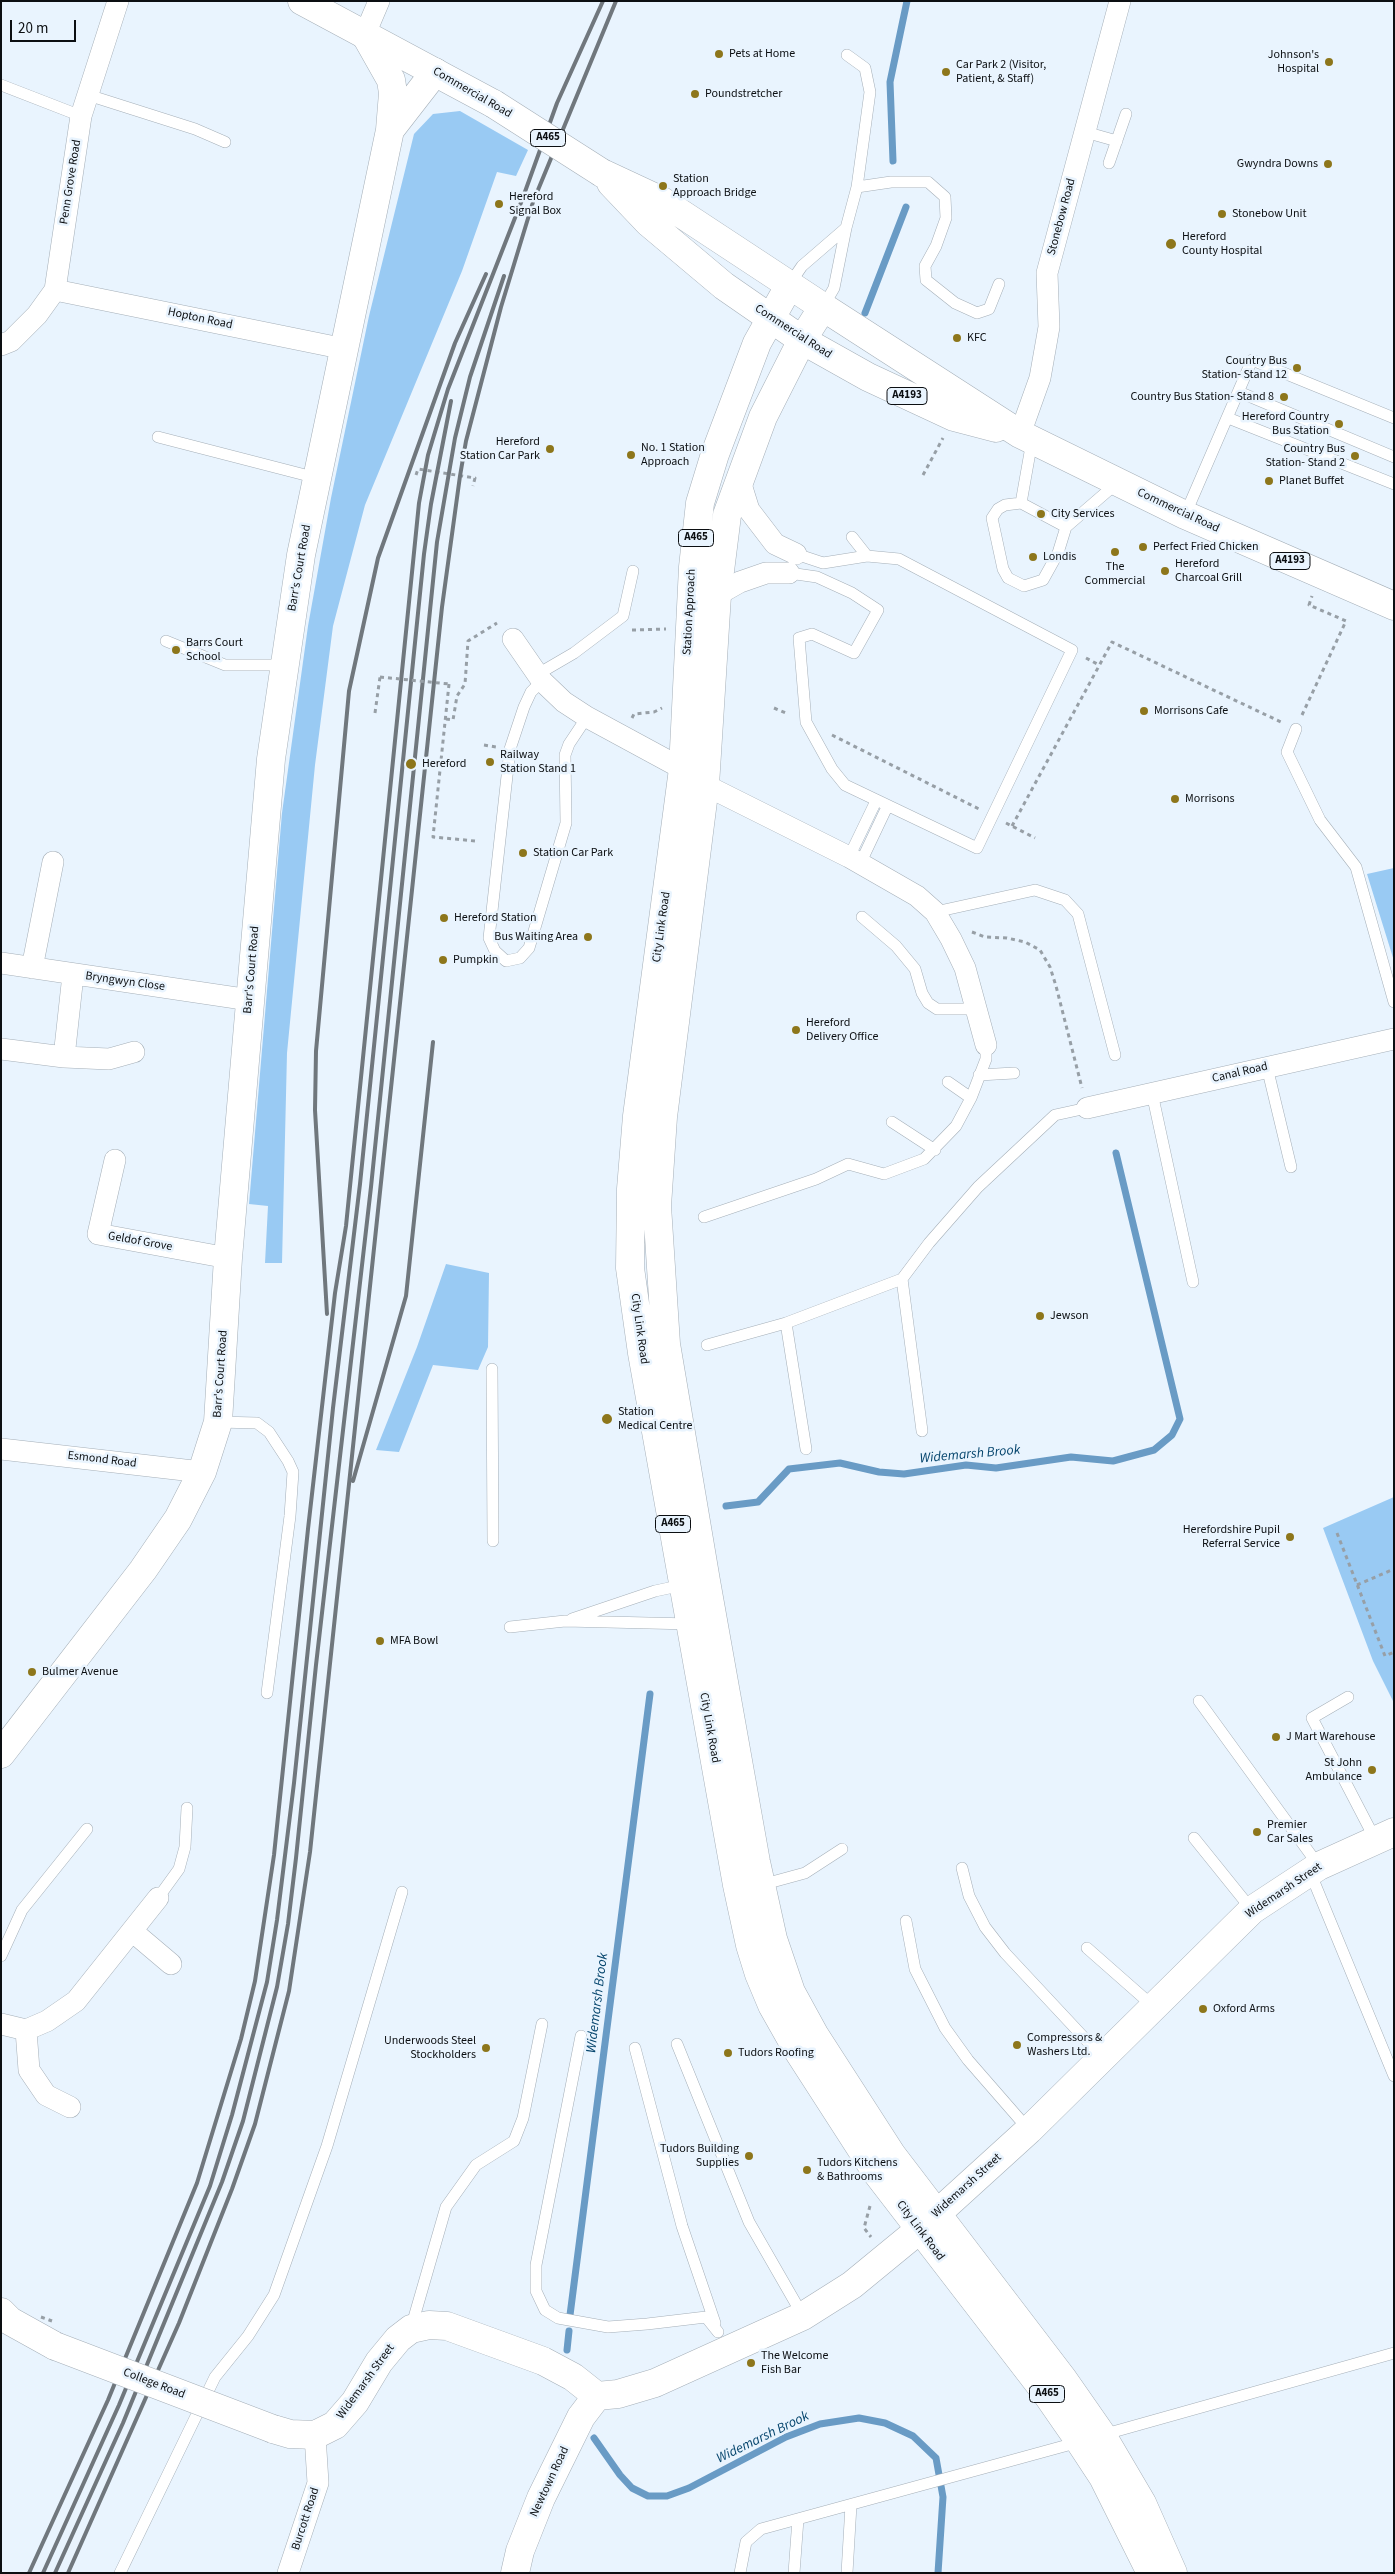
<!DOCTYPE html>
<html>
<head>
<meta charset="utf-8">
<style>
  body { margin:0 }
  #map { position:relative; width:1395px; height:2574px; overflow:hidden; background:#e9f4fe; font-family:"Source Sans 3",sans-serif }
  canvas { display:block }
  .frame { position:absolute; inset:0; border:2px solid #0c0f12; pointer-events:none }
  .scale { position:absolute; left:10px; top:20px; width:66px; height:22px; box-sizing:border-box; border:2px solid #0c0f12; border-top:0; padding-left:6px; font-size:15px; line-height:18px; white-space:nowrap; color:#0c0f12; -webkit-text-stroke:4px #e9f4fe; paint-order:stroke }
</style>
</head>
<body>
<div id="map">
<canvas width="1395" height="2574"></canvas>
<div class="frame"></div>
<div class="scale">20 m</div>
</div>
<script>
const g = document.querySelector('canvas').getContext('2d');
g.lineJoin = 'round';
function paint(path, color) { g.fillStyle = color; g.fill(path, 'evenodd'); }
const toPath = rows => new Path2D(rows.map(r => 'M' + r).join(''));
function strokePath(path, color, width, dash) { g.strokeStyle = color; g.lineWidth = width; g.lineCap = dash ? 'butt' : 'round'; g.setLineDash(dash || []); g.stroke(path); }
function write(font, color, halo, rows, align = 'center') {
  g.font = font + ' "Source Sans 3",sans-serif'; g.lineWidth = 5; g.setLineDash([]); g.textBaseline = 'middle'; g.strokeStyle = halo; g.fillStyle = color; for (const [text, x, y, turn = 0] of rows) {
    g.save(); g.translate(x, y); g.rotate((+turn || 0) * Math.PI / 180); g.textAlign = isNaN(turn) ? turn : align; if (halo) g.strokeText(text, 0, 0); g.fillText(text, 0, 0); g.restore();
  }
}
paint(toPath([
  [460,111,528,150,516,176,497,172,462,271,365,505,333,626,315,765,287,1053,282,1263,265,1263,268,1206,249,1204,282,813,308,626,331,498,369,316,414,134,433,114],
  [1394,868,1394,961,1367,874],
  [446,1264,489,1273,488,1347,478,1370,433,1365,399,1452,376,1450,417,1347],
  [1394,1497,1394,1703,1373,1661,1323,1528]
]), '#99caf3');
strokePath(toPath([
  [893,161,890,82,907,1],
  [865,313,906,207],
  [726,1506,758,1502,789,1469,840,1463,879,1472,904,1474,966,1465,996,1468,1071,1457,1113,1461,1154,1450,1172,1435,1180,1419,1116,1153],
  [570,2315,650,1694],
  [567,2350,569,2331],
  [594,2438,620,2475,632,2488,648,2496,667,2496,689,2488,786,2437,820,2424,859,2418,885,2423,913,2436,936,2458,943,2497,938,2573]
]), '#699bc5', 7);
const lane = toPath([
  [1,85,81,116],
  [88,95,195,129,225,142],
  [1085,132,1117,141],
  [1109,163,1126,114],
  [857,187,891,182,928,182,945,197,946,218,936,246,925,266,926,280,955,303,977,313,989,309,999,284],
  [789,285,802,266,846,228],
  [823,307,834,288,846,228,857,187,870,92,865,68,847,55],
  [1239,392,1394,457],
  [1228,418,1394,484],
  [158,437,317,478],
  [1032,441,1021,503,1066,527,1117,483],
  [1021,503,1005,505,998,509,992,518,1003,569,1008,578,1024,586,1043,580,1058,553,1066,527],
  [1185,515,1252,360,1394,418],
  [852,537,867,556],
  [789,573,817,577,852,593,878,610,854,653,812,634,799,638,806,722,832,769,845,785,977,848,1072,650,899,559,867,556,823,563,796,554],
  [166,641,225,665,284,665],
  [538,674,574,653,623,616,633,571],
  [542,681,531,692,524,707,510,749,489,938,495,951,506,961,520,958,529,948,566,823,565,755,569,744,587,717],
  [1296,729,1287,752,1320,820,1356,867,1394,1002],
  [849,857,876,801],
  [860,864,887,807],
  [935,912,1035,890,1065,900,1078,914,1115,1055],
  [862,917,896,946,915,969,922,993,928,1003,937,1009,975,1009],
  [1267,1067,1291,1167],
  [979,1075,1014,1073],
  [948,1082,971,1098],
  [1152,1093,1193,1282],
  [892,1122,935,1150],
  [704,1217,816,1179,848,1164,884,1174,924,1159,956,1126,971,1098,986,1059,986,1045],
  [902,1279,922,1431],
  [786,1323,806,1449],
  [707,1345,786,1323,902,1279,929,1243,978,1187,1055,1115,1087,1108],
  [492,1369,493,1541],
  [218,1422,257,1423,269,1432,288,1461,293,1472,290,1516,267,1693],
  [572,1619,655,1591,683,1585],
  [510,1627,565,1621,691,1624],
  [1348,1697,1312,1718,1375,1839],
  [1199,1701,1319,1866],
  [1194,1838,1252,1910],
  [962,1868,969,1896,985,1927,1005,1953,1103,2058],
  [1310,1872,1394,2076],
  [761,1885,805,1873,842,1849],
  [158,1898,179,1869,185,1847,187,1808],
  [906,1921,915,1969,945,2028,968,2060,1029,2130],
  [1087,1948,1154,2007],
  [1,1956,22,1910,87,1829],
  [581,2036,536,2265,536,2291,545,2310,558,2318,608,2327,647,2324,706,2317,718,2332],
  [677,2044,749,2222,803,2316],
  [635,2048,682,2226,715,2323],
  [411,2328,446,2207,476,2165,514,2141,523,2118,542,2024],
  [1102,2435,1394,2353],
  [120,2573,215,2377,248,2336,274,2295,327,2146,402,1892],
  [740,2573,746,2542,761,2529,1079,2442],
  [794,2573,798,2519],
  [847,2573,851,2505]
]);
const street = toPath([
  [365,34,379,1],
  [55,290,345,349],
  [1,345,11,341,37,315,55,290,81,116,118,1],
  [1020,434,1040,378,1049,327,1047,273,1120,1],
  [740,481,749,510,775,544,796,554],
  [717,595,740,582,766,573,789,573],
  [513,639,542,681,564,702,587,717,683,769,705,785,849,857,917,896,935,912,951,939,965,968,986,1045],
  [1,963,250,1000],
  [32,968,53,862],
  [1,1049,64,1057,109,1059,134,1052],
  [64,1057,73,975],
  [1087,1108,1394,1039],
  [115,1160,98,1234,228,1258],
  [1,1449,202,1472],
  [132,1931,171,1964],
  [1,2024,26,2030,47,2021,76,2001,158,1898],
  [26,2030,29,2070,46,2095,70,2107],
  [288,2573,318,2483,315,2435]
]);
const secondary = toPath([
  [390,130,435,72],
  [1,1754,143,1570,178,1519,202,1472,218,1422,228,1258,271,759,301,555,390,130,393,93,391,80,365,34],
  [1,2312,10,2321,55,2346],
  [273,2429,290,2434,315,2435,335,2425,355,2402,379,2362,398,2339,411,2329,429,2325,447,2326,543,2361,573,2377,597,2396,618,2394,655,2383,803,2316,852,2285,919,2230,1029,2130,1252,1910,1319,1866,1394,1832],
  [515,2573,520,2551,541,2498,581,2417,597,2396]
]);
const primary = toPath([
  [823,307,1020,434,1185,515,1394,606],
  [802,340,868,377,954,417,996,428]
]);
const highway = toPath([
  [302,1,494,104],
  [602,173,662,201,823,307,802,340,763,417,727,515,717,595,705,785,663,1117,657,1206,666,1344,706,1581,756,1862,773,1939,791,1992,814,2034,892,2155,1063,2379,1102,2435,1142,2503,1173,2573],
  [611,183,649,223,724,286,802,340],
  [789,286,757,343,715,454,700,503,693,567,683,769,637,1116,631,1189,630,1268,642,1353,737,1885,750,1945,759,1974,772,2005,798,2051,876,2172,1046,2393,1080,2442,1103,2477,1151,2573]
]);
strokePath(lane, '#a5afb8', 12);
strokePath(street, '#a5afb8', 22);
strokePath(secondary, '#a5afb8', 29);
strokePath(primary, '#a5afb8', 29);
strokePath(highway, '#a5afb8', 29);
strokePath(toPath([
  [416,475,418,469,475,478,473,486],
  [923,475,943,438],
  [632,630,666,629],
  [1086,658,1099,665],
  [449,684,433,837,475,841],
  [774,708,788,714],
  [375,713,380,677],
  [1302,715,1346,621,1309,605,1312,596],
  [632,718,634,714,654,712,662,708],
  [446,719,453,720,457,696,465,684,468,641,497,623],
  [832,735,979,809],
  [484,745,496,747],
  [1006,823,1035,838],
  [1012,826,1112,642,1281,722],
  [972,932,985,937,1007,938,1025,942,1040,950,1050,967,1056,986,1082,1088],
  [1337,1533,1385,1656,1394,1652],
  [1357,1585,1394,1569],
  [870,2206,864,2228,871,2237]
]), '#979fa6', 3, [4, 4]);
strokePath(lane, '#fff', 11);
strokePath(street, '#fff', 21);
strokePath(secondary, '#fff', 28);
strokePath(primary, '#fff', 28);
strokePath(highway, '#fff', 28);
strokePath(toPath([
  [327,1314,315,1110,316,1051,349,691,378,558,455,343,486,274],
  [353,1481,406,1296,433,1042],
  [29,2573,108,2400,197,2183,241,2039,255,1981,274,1855,308,1529,335,1293,346,1226,419,503,428,455,448,389,522,200,557,103,603,1],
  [43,2573,119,2405,210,2186,232,2115,267,1982,277,1920,294,1783,333,1408,360,1184,424,554,431,504,451,401],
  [55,2573,123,2423,222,2182,243,2121,277,1987,288,1924,296,1858,316,1665,371,1187,437,542,455,438,470,377,504,276],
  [68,2573,179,2323,232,2189,255,2124,289,1991,310,1852,442,607,460,476,466,441,501,307,533,202,616,1]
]), '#70777d', 4);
const secondaryBridge = toPath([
  [55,2346,273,2429]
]);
const highwayBridge = toPath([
  [494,104,602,173]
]);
strokePath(secondaryBridge, '#a5afb8', 29, []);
strokePath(highwayBridge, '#a5afb8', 29, []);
strokePath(toPath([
  [380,677,449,684],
  [41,2317,52,2321]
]), '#979fa6', 3, [4, 4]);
strokePath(secondaryBridge, '#fff', 28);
strokePath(highwayBridge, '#fff', 28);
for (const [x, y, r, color] of [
  [719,54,5,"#8d761b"],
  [1329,62,5,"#8d761b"],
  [946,72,5,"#8d761b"],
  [695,94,5,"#8d761b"],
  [1328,164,5,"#8d761b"],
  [663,186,5,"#8d761b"],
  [499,204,5,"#8d761b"],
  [1222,214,5,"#8d761b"],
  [1171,244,6,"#8d761b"],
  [957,338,5,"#8d761b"],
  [1297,368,5,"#8d761b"],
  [1284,397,5,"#8d761b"],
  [1339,424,5,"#8d761b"],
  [550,449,5,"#8d761b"],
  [631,455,5,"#8d761b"],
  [1355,456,5,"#8d761b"],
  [1269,481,5,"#8d761b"],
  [1041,514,5,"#8d761b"],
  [1143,547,5,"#8d761b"],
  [1115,552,5,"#8d761b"],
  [1033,557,5,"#8d761b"],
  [1165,571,5,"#8d761b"],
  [176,650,5,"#8d761b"],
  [1144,711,5,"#8d761b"],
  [490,762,5,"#8d761b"],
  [411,764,6,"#8d761b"],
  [1175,799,5,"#8d761b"],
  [523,853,5,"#8d761b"],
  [444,918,5,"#8d761b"],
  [588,937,5,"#8d761b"],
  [443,960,5,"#8d761b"],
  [796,1030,5,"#8d761b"],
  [1040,1316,5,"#8d761b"],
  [607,1419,6,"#8d761b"],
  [1290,1537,5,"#8d761b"],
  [380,1641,5,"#8d761b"],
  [32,1672,5,"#8d761b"],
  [1276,1737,5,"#8d761b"],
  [1372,1770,5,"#8d761b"],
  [1257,1832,5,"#8d761b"],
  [1203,2009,5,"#8d761b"],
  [1017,2045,5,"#8d761b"],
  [486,2048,5,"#8d761b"],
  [728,2053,5,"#8d761b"],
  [749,2156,5,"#8d761b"],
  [807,2170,5,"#8d761b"],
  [751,2363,5,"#8d761b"]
]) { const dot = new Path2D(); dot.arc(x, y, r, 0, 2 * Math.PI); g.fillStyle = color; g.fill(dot); strokePath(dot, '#e9f4fe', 2); }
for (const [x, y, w] of [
  [548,138,35],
  [907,396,40],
  [696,538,35],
  [1290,561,40],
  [673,1524,35],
  [1047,2394,35]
]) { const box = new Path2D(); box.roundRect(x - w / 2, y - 8.5, w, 17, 4); g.fillStyle = '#e9f4fe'; g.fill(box); strokePath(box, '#0c0f12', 1); }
write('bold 11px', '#0c0f12', null, [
  ["A465",548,138],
  ["A4193",907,396],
  ["A465",696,538],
  ["A4193",1290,561],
  ["A465",673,1524],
  ["A465",1047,2394]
]);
write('12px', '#0c0f12', '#e9f4fe', [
  ["Pets at Home",729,54],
  ["Johnson's",1319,55,"right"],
  ["Hospital",1319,69,"right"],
  ["Car Park 2 (Visitor,",956,65],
  ["Patient, & Staff)",956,79],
  ["Poundstretcher",705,94],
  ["Gwyndra Downs",1318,164,"right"],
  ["Station",673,179],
  ["Approach Bridge",673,193],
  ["Hereford",509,197],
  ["Signal Box",509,211],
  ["Stonebow Unit",1232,214],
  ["Hereford",1182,237],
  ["County Hospital",1182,251],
  ["KFC",967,338],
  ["Country Bus",1287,361,"right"],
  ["Station- Stand 12",1287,375,"right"],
  ["Country Bus Station- Stand 8",1274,397,"right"],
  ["Hereford Country",1329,417,"right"],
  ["Bus Station",1329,431,"right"],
  ["Hereford",540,442,"right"],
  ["Station Car Park",540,456,"right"],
  ["No. 1 Station",641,448],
  ["Approach",641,462],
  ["Country Bus",1345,449,"right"],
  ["Station- Stand 2",1345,463,"right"],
  ["Planet Buffet",1279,481],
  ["City Services",1051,514],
  ["Perfect Fried Chicken",1153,547],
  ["Londis",1043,557],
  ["Hereford",1175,564],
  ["Charcoal Grill",1175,578],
  ["The",1115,567,"center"],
  ["Commercial",1115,581,"center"],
  ["Barrs Court",186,643],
  ["School",186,657],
  ["Morrisons Cafe",1154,711],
  ["Railway",500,755],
  ["Station Stand 1",500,769],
  ["Hereford",422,764],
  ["Morrisons",1185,799],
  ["Station Car Park",533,853],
  ["Hereford Station",454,918],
  ["Bus Waiting Area",578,937,"right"],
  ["Pumpkin",453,960],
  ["Hereford",806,1023],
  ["Delivery Office",806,1037],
  ["Jewson",1050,1316],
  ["Station",618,1412],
  ["Medical Centre",618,1426],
  ["Herefordshire Pupil",1280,1530,"right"],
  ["Referral Service",1280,1544,"right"],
  ["MFA Bowl",390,1641],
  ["Bulmer Avenue",42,1672],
  ["J Mart Warehouse",1286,1737],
  ["St John",1362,1763,"right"],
  ["Ambulance",1362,1777,"right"],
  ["Premier",1267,1825],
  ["Car Sales",1267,1839],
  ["Oxford Arms",1213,2009],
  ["Compressors &",1027,2038],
  ["Washers Ltd.",1027,2052],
  ["Underwoods Steel",476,2041,"right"],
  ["Stockholders",476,2055,"right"],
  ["Tudors Roofing",738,2053],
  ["Tudors Building",739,2149,"right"],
  ["Supplies",739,2163,"right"],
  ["Tudors Kitchens",817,2163],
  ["& Bathrooms",817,2177],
  ["The Welcome",761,2356],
  ["Fish Bar",761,2370]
], 'left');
write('12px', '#0c0f12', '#e9f4fe', [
  ["Commercial Road",472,93,30],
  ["Penn Grove Road",71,182,-81],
  ["Stonebow Road",1062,217,-75],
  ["Hopton Road",200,319,12],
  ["Commercial Road",793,332,33],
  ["Commercial Road",1178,511,25],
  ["Barr's Court Road",300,568,-80],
  ["Station Approach",690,612,-87],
  ["City Link Road",662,927,-82],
  ["Barr's Court Road",252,970,-85],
  ["Bryngwyn Close",125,982,8],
  ["Canal Road",1240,1073,-13],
  ["Geldof Grove",140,1242,10],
  ["City Link Road",639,1329,82],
  ["Barr's Court Road",221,1374,-86],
  ["Esmond Road",102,1460,7],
  ["City Link Road",709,1728,80],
  ["Widemarsh Street",1284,1891,-34],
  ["Widemarsh Street",967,2186,-42],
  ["City Link Road",920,2231,53],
  ["Widemarsh Street",366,2382,-54],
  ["College Road",154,2384,21],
  ["Newtown Road",550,2482,-65],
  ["Burcott Road",306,2519,-72]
]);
write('italic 14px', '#05456d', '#e9f4fe', [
  ["Widemarsh Brook",970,1455,-5],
  ["Widemarsh Brook",598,2003,-83],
  ["Widemarsh Brook",763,2438,-26]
]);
</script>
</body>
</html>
